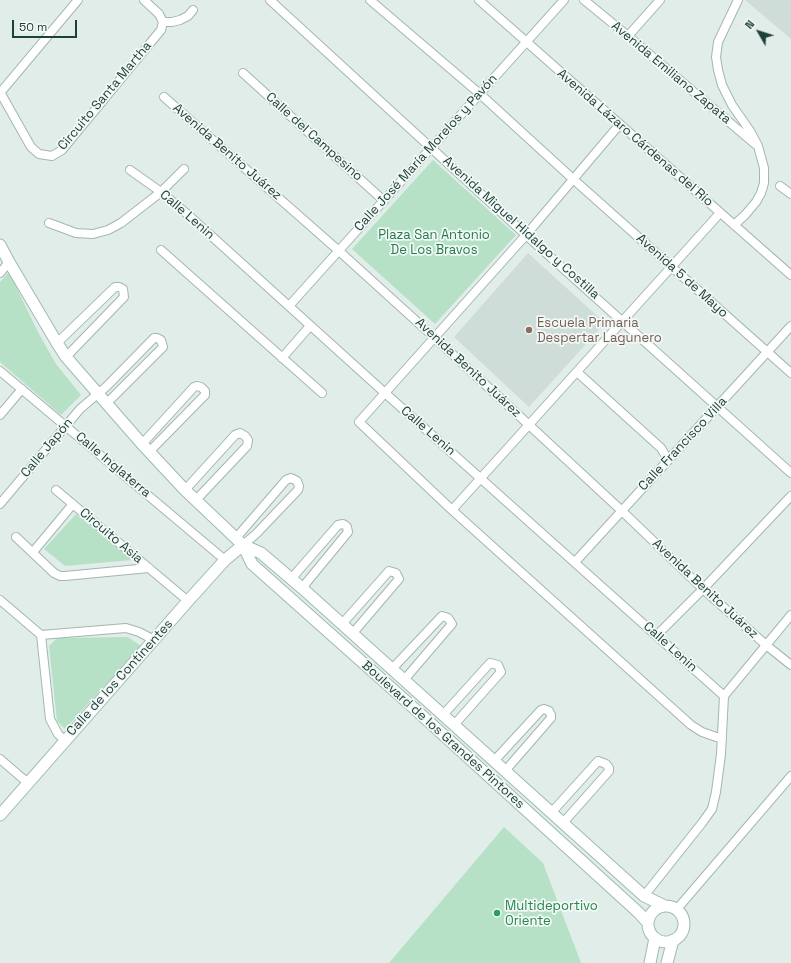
<!DOCTYPE html>
<html>
<head>
<meta charset="utf-8">
<style>
  body { margin:0 }
  #map { position:relative; width:791px; height:963px; overflow:hidden; background:#e1ede9; font-family:"Space Grotesk",sans-serif }
  canvas { display:block }
  .north { position:absolute; left:739px; top:12px; width:40px; height:40px; -webkit-text-stroke:3px #f2f9f6; paint-order:stroke; rotate:309deg; font-size:11px; font-weight:700; line-height:16px; text-align:center; color:#1f403a }
  .north::after { content:''; display:block; margin:auto; width:14px; height:18px; background:#1f403a; clip-path:polygon(50% 0,100% 100%,50% 72%,0 100%) }
  .scale { position:absolute; left:12px; top:20px; width:65px; height:18px; box-sizing:border-box; border:2px solid #1f403a; border-top:0; padding-left:5px; font-size:12px; line-height:14px; white-space:nowrap; color:#1f403a; -webkit-text-stroke:3px #f2f9f6; paint-order:stroke }
</style>
</head>
<body>
<div id="map">
<canvas width="791" height="963"></canvas>
<div class="north">N</div>
<div class="scale">50 m</div>
</div>
<script>
const g = document.querySelector('canvas').getContext('2d');
g.lineJoin = 'round';
function paint(path, color) { g.fillStyle = color; g.fill(path, 'evenodd'); }
const toPath = rows => new Path2D(rows.map(r => 'M' + r).join(''));
function strokePath(path, color, width, dash) { g.strokeStyle = color; g.lineWidth = width; g.lineCap = dash ? 'butt' : 'round'; g.setLineDash(dash || []); g.stroke(path); }
function write(font, color, halo, rows, align = 'center') {
  g.font = font + ' "Space Grotesk",sans-serif'; g.lineWidth = 3.5; g.setLineDash([]); g.textBaseline = 'middle'; g.strokeStyle = halo; g.fillStyle = color; for (const [text, x, y, turn = 0] of rows) {
    g.save(); g.translate(x, y); g.rotate((+turn || 0) * Math.PI / 180); g.textAlign = isNaN(turn) ? turn : align; if (halo) g.strokeText(text, 0, 0); g.fillText(text, 0, 0); g.restore();
  }
}
paint(toPath([
  [745,0,791,0,791,39],
  [528,253,605,323,529,407,454,337]
]), '#cfddd8');
paint(toPath([
  [433,160,516,235,435,324,352,249],
  [9,272,38,332,56,364,81,395,61,415,0,362,0,282],
  [76,514,132,560,65,566,44,549],
  [128,637,141,646,65,729,57,721,49,646,57,638],
  [504,827,543,863,581,963,389,963]
]), '#b7e1c7');
const street = toPath([
  [270,0,526,235,791,473],
  [370,0,480,94,573,179,791,373],
  [479,0,791,275],
  [584,0,628,36,755,144],
  [163,22,172,22,180,20,188,16,193,10],
  [628,36,660,0],
  [243,73,384,201],
  [0,92,31,147,39,154,52,156,62,150,161,30,163,22,159,14,144,0],
  [0,93,78,0],
  [164,97,339,251,435,338,622,511,703,589,766,645,791,665],
  [620,124,526,235,359,422,452,510,691,725,702,732,722,739],
  [130,170,161,192,186,213,385,393,724,696],
  [780,186,791,194],
  [49,223,76,233,93,234,108,230,121,223,161,192,184,169],
  [734,225,745,215,756,202,761,193,764,183,764,168,758,146,750,131,732,105,722,85,718,70,716,57,718,42,738,0],
  [161,250,322,393],
  [0,273,9,262],
  [289,306,564,0],
  [57,343,115,287,119,287,123,289,124,297,66,357],
  [282,358,310,326],
  [0,371,225,560],
  [577,372,661,448,668,460],
  [0,415,22,389],
  [142,444,194,387,197,386,201,387,205,391,205,395,149,452],
  [56,490,188,601],
  [185,490,235,435,240,433,245,436,248,440,247,446,196,500],
  [0,504,80,409,107,386,154,338,157,338,161,340,163,347,106,404],
  [452,510,720,213],
  [16,537,54,573,60,576,65,576,149,568],
  [236,538,286,480,291,478,297,481,299,486,298,490,256,534,243,545],
  [33,552,73,504],
  [575,562,791,326],
  [291,579,338,525,343,524,345,525,347,527,348,532,302,588],
  [0,600,41,635,50,719,58,734,65,741],
  [342,624,389,571,396,573,399,579,353,633],
  [41,635,126,628,139,632,154,640],
  [657,635,703,589,791,496],
  [392,669,442,616,448,618,452,624,404,680],
  [724,696,791,615],
  [443,715,490,663,498,665,501,672,454,725],
  [0,759,28,783],
  [494,761,541,710,544,709,549,711,551,715,551,718,505,771],
  [551,813,598,761,606,764,609,768,609,771,563,823],
  [644,896,702,823,712,809,716,792,721,754,724,696],
  [677,909,791,776]
]);
const secondary = toPath([
  [0,245,9,262,57,343,66,357,142,444,185,490,243,545,261,553,302,588,644,896,663,905],
  [243,545,252,564,416,710,639,913,648,923],
  [0,815,188,601,225,560,243,545],
  '648 924a18 18 0 1 1 36 0a18 18 0 1 1-36 0Z',
  [650,963,655,938],
  [667,963,673,940]
]);
strokePath(street, '#a3b6b1', 10);
strokePath(secondary, '#9ebab3', 13);
strokePath(street, '#fff', 8);
strokePath(secondary, '#fff', 11);
for (const [x, y, r, color] of [
  [529,330,4,"#8d6e63"],
  [497,913,4,"#2e9e5b"]
]) { const dot = new Path2D(); dot.arc(x, y, r, 0, 2 * Math.PI); g.fillStyle = color; g.fill(dot); strokePath(dot, '#f2f9f6', 1.5); }
write('13px', '#1f403a', '#f2f9f6', [
  ["Avenida Emiliano Zapata",671,73,40],
  ["Circuito Santa Martha",105,96,-50],
  ["Calle del Campesino",314,137,42],
  ["Avenida Lázaro Cárdenas del Río",635,138,41],
  ["Avenida Benito Juárez",227,152,41],
  ["Calle José María Morelos y Pavón",426,153,-48],
  ["Calle Lenin",187,215,41],
  ["Avenida Miguel Hidalgo y Costilla",521,228,42],
  ["Avenida 5 de Mayo",682,276,42],
  ["Avenida Benito Juárez",468,368,43],
  ["Calle Lenin",428,431,41],
  ["Calle Francisco Villa",683,444,-47],
  ["Calle Japón",47,448,-50],
  ["Calle Inglaterra",113,465,40],
  ["Circuito Asia",111,536,40],
  ["Avenida Benito Juárez",705,589,43],
  ["Calle Lenin",670,647,42],
  ["Calle de los Continentes",120,678,-48],
  ["Boulevard de los Grandes Pintores",443,735,42]
]);
write('13px', '#247b4f', '#f2f9f6', [
  ["Plaza San Antonio",434,235],
  ["De Los Bravos",434,250]
]);
write('13px', '#785e54', '#f2f9f6', [
  ["Escuela Primaria",537,323],
  ["Despertar Lagunero",537,338]
], 'left');
write('13px', '#27864d', '#f2f9f6', [
  ["Multideportivo",505,906],
  ["Oriente",505,921]
], 'left');
</script>
</body>
</html>
